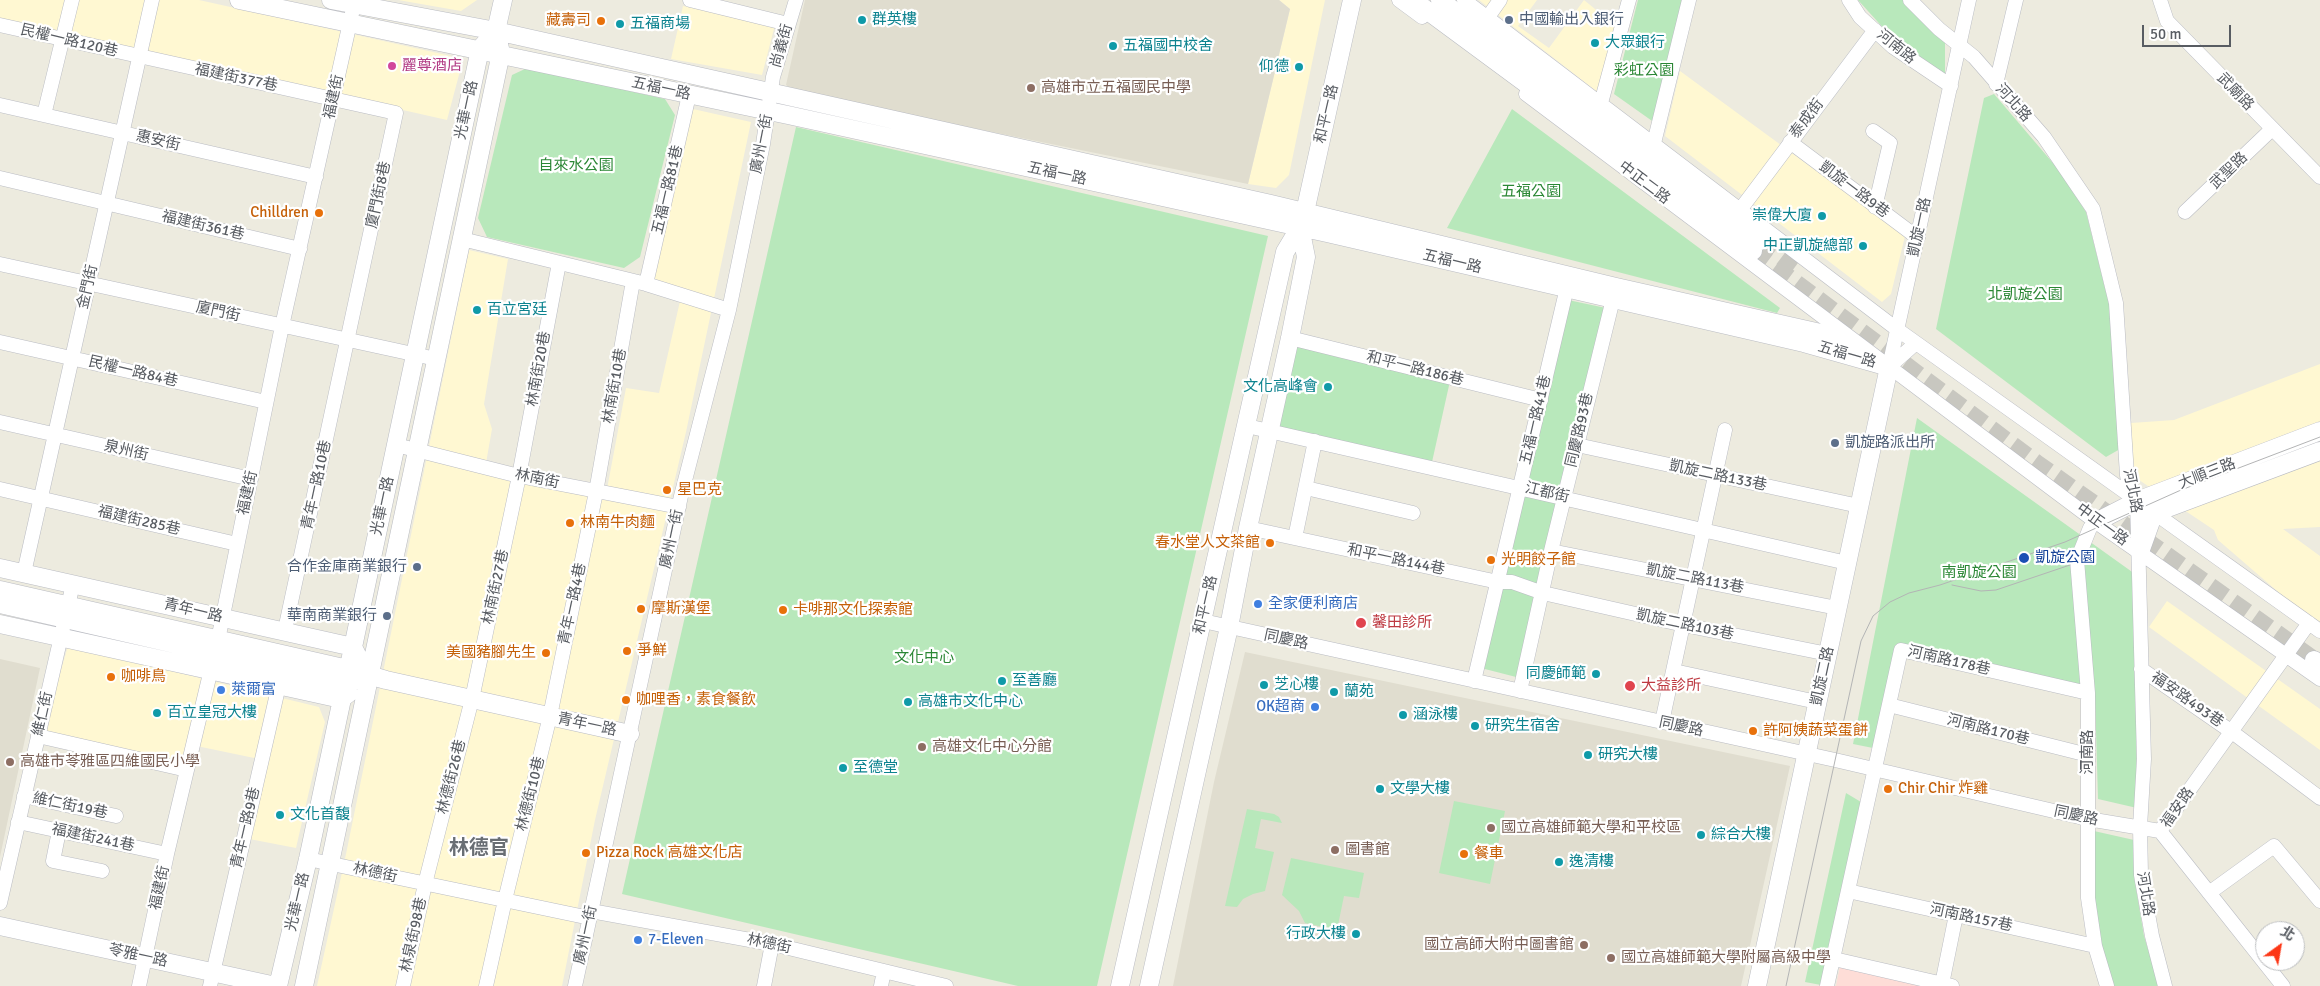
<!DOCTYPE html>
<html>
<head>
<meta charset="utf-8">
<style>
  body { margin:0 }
  #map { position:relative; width:2320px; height:986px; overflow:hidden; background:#edebdf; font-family:Signika,"Noto Sans TC",sans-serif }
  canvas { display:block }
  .north { position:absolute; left:2255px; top:921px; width:50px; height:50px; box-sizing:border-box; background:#fff; border:1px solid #bcbec0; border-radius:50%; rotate:32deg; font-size:14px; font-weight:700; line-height:20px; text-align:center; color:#585c62 }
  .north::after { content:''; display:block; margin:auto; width:18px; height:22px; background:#fc3716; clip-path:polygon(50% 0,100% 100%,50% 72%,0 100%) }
  .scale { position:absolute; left:2142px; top:25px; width:89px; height:22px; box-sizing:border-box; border:2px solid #585c62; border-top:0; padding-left:6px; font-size:15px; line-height:18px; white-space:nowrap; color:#585c62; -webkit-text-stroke:4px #fff; paint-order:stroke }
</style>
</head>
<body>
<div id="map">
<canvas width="2320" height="986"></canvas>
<div class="north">北</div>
<div class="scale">50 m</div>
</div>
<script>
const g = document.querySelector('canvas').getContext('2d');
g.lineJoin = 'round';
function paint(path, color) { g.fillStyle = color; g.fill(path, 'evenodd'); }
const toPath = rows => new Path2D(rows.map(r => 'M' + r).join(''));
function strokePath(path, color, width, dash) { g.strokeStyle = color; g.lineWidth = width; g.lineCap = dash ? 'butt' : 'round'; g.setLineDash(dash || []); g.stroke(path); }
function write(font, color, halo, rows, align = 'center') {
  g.font = font + ' Signika,"Noto Sans TC",sans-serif'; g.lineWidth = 4.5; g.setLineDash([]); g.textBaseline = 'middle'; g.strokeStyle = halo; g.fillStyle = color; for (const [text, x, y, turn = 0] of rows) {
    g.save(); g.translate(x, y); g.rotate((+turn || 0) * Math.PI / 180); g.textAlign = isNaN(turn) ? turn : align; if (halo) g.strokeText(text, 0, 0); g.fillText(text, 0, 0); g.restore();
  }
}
paint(toPath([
  [0,0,199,0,451,56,460,71,447,120,0,19],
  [398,0,477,0,461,11],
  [1279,0,1325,0,1289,175,1276,188,1248,184,1290,9],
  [1479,0,1537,0,1518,26,1549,48,1584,0,1617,27,1600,94],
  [683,6,775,25,762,75,671,59],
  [1680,71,1905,236,1891,294,1882,302,1665,136],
  [693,109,751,122,686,432,595,820,562,986,317,986,346,854,469,250,508,259,484,404,492,429,486,463,607,489,626,388,659,393,683,288,652,280],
  [2320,364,2320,527,2283,529,2320,556,2320,628,2218,540,2214,530,2133,476,2131,423,2174,420],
  [2167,601,2320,709,2320,750,2149,627],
  [68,646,319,707,325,722,296,848,239,837,259,759,187,744,182,762,43,732]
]), '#fff8d2');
paint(toPath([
  [805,0,1279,0,1290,9,1248,184,795,92,786,85],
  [1245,652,1790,766,1741,986,1173,986,1214,782],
  [0,659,40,668,0,857]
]), '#e0ddcf');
paint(toPath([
  [1840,966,1923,986,1836,986]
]), '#feddd7');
paint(toPath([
  [1638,0,1685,0,1655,123,1614,94],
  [1858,0,1903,0,1945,40,1945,75,1896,42],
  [527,68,665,99,675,115,640,257,624,268,487,237,478,218,512,75],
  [1994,94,2058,169,2086,212,2109,304,2115,363,2120,449,2106,457,1936,329,1984,98],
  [1512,109,1780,308,1777,313,1447,228],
  [796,127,1268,236,1097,986,1018,986,622,894],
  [1568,300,1606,308,1520,678,1481,668],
  [1295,343,1450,381,1432,462,1276,426],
  [1917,418,2135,574,2137,808,2098,799,2095,696,1895,645,1873,748,1853,744],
  [1846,793,1861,802,1821,985,1805,982],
  [1454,801,1505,811,1490,884,1439,873],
  [1247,809,1274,814,1279,817,1282,823,1261,819,1255,848,1274,852,1265,891,1253,894,1243,899,1237,907,1225,906],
  [2094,831,2134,840,2134,876,2144,936,2159,986,2111,986,2098,939,2093,896],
  [1291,858,1364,873,1359,898,1344,896,1337,930,1305,923,1299,911,1282,895]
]), '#b8e8bb');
strokePath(toPath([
  [1760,241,1795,267],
  [1753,251,2036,463,2314,660]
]), '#c8c7c0', 18, [18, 9]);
const minor = toPath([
  [690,0,788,24],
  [1399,0,1422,17],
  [1464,0,1898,330,2320,631],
  [1849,0,1860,17,1893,47,1951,86],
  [1910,0,1939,29,1974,57,2044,137,2093,209,2116,303,2127,475,2129,488,2137,501,2144,759,2140,827,2141,875,2152,936,2165,986],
  [2160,0,2167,21,2320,177],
  [1488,17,1500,0],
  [0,25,396,113,285,630],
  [1996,84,2016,0],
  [1526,94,2096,522,2320,679],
  [1601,103,1629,0],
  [0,105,316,177],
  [44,115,72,0],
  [1873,131,1890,143,1875,207],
  [1790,142,1918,238],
  [1654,143,1689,0],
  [0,178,300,249],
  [1740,210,1875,30],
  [2185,212,2272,129],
  [462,239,646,284,729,310],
  [0,264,436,359],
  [646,284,689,95],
  [1290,338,1541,400],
  [0,342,266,402],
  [1889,367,1969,0],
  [1889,367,1916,343],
  [0,422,251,479],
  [1247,426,1847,563],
  [396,445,519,476,679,507],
  [1577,445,1859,506],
  [1306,488,1413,513],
  [0,489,237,544],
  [2096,522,2090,528,2077,560,2088,693,2088,898,2095,946,2107,986],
  [1248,528,1498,582,1512,582,1543,593,1684,625,1828,654],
  [1295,538,1315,441],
  [1551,551,1837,608],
  [24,573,152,0],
  [1203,621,1835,760,2088,819,2160,831],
  [2141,669,2232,732,2320,798],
  [1674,671,1817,702],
  [1474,681,1569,279],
  [1520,691,1551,551,1615,291],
  [1889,705,2088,755],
  [1662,722,1725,430],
  [38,736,187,770],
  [24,796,116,816],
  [18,822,167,854],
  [59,831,53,861,102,871],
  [2160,831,2309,623],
  [2160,831,2283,986],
  [308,859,590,918],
  [1848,891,2095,946],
  [2209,893,2274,846,2320,901],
  [0,903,73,584],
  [591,911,772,944,946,986],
  [1834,959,1952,986],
  [1942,984,1956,915],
  [139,986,167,854,218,640,282,326,355,0],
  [210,986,279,685],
  [403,986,425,884,472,699,519,476,559,263],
  [486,986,505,900,550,716,596,492,633,281],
  [575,986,681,496,729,310,763,144,773,77,796,0],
  [764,986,772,944],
  [881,986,884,971],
  [1827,986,1901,650,2088,693]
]);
const tertiary = toPath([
  [239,0,788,115,1327,233,1804,343,1889,367],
  [331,0,496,31,1271,204,1616,287,1825,334,1855,349],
  [1413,0,1753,251],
  [1440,0,1760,241],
  [2096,522,2137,501,2320,431],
  [2140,552,2154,513,2320,451],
  [0,568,353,647,358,657],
  [0,590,348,669,386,680,630,734],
  [0,604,345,683,357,680],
  [0,624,341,699,349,693],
  [2314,660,2320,664],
  [0,926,276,986],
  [278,986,308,859,480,49,487,41],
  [304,986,501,53,496,31,503,0],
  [1120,986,1285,252,1300,227,1305,212,1352,0],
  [1149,986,1229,627,1248,528,1290,338,1306,257,1300,227],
  [1757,986,1889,367]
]);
strokePath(minor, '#babcc3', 15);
strokePath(tertiary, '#babcc3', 19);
strokePath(minor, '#fff', 14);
strokePath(tertiary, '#fff', 18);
strokePath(toPath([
  [1952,585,1981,591,1996,590,2070,565],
  [1786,986,1861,641,1873,616,1890,602,1909,593,1940,585,2065,542,2181,490,2320,437]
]), '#b3b4b5', 1);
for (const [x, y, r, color] of [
  [862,20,5,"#0f9aa8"],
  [1509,20,5,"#5c6f8a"],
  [601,21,5,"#e8710a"],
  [620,24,5,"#0f9aa8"],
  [1595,43,5,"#0f9aa8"],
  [1113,46,5,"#0f9aa8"],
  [392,66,5,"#d1479c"],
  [1299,67,5,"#0f9aa8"],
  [1031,88,5,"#8d6e63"],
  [319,213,5,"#e8710a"],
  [1822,216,5,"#0f9aa8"],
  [1863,246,5,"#0f9aa8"],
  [477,310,5,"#0f9aa8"],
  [1328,387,5,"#0f9aa8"],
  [1835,443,5,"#5c6f8a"],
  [667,490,5,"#e8710a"],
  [570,523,5,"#e8710a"],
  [1270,543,5,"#e8710a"],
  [2024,558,6,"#1a4fb4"],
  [1491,560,5,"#e8710a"],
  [417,567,5,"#5c6f8a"],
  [1258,604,5,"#3f7fe0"],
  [641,609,5,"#e8710a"],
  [783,610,5,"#e8710a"],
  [387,616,5,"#5c6f8a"],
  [1361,623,6,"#e0444e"],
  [627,651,5,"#e8710a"],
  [546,653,5,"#e8710a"],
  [1596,674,5,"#0f9aa8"],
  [111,677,5,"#e8710a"],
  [1002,681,5,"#0f9aa8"],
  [1264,685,5,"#0f9aa8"],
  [1630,686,6,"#e0444e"],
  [221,690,5,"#3f7fe0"],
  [1334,692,5,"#0f9aa8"],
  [626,700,5,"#e8710a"],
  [908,702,5,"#0f9aa8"],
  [1315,707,5,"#3f7fe0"],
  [157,713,5,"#0f9aa8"],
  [1403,715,5,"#0f9aa8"],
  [1475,726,5,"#0f9aa8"],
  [1753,731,5,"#e8710a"],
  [922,747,5,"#8d6e63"],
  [1588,755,5,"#0f9aa8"],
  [10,762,5,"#8d6e63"],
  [843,768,5,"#0f9aa8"],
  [1380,789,5,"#0f9aa8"],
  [1888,789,5,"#e8710a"],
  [280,815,5,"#0f9aa8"],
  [1491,828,5,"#8d6e63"],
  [1701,835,5,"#0f9aa8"],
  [1335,850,5,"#8d6e63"],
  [586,853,5,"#e8710a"],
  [1464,854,5,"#e8710a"],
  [1559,862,5,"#0f9aa8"],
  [1356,934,5,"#0f9aa8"],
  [638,940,5,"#3f7fe0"],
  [1584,945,5,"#8d6e63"],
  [1611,958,5,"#8d6e63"]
]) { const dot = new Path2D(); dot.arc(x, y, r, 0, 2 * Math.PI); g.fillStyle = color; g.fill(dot); strokePath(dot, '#fff', 2); }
write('15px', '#0d838f', '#fff', [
  ["群英樓",872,20],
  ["五福商場",630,24],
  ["大眾銀行",1605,43],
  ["五福國中校舍",1123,46],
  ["仰德",1289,67,"right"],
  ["崇偉大廈",1812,216,"right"],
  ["中正凱旋總部",1853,246,"right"],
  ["百立宮廷",487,310],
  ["文化高峰會",1318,387,"right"],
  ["同慶師範",1586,674,"right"],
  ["至善廳",1012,681],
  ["芝心樓",1274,685],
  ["蘭苑",1344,692],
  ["高雄市文化中心",918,702],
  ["百立皇冠大樓",167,713],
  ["涵泳樓",1413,715],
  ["研究生宿舍",1485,726],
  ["研究大樓",1598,755],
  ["至德堂",853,768],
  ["文學大樓",1390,789],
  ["文化首馥",290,815],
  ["綜合大樓",1711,835],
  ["逸清樓",1569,862],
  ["行政大樓",1346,934,"right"]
], 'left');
write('15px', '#4e5e75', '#fff', [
  ["中國輸出入銀行",1519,20],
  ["凱旋路派出所",1845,443],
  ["合作金庫商業銀行",407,567,"right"],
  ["華南商業銀行",377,616,"right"]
], 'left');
write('15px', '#c56008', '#fff', [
  ["藏壽司",591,21,"right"],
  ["Chilldren",309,213,"right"],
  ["星巴克",677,490],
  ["林南牛肉麵",580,523],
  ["春水堂人文茶館",1260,543,"right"],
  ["光明餃子館",1501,560],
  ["摩斯漢堡",651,609],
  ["卡啡那文化探索館",793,610],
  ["爭鮮",637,651],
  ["美國豬腳先生",536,653,"right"],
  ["咖啡鳥",121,677],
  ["咖哩香，素食餐飲",636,700],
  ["許阿姨蔬菜蛋餅",1763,731],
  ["Chir Chir 炸雞",1898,789],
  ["Pizza Rock 高雄文化店",596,853],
  ["餐車",1474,854]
], 'left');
write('15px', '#585c62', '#fff', [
  ["民權一路120巷",69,41,13],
  ["尚義街",782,46,-74],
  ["河南路",1896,47,39],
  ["福建街377巷",236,78,12],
  ["五福一路",661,89,12],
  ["武廟路",2235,92,46],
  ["福建街",334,97,-78],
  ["河北路",2013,103,48],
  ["光華一路",467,110,-78],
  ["和平一路",1327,114,-77],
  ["泰成街",1807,119,-53],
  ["惠安街",158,141,13],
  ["廣州一街",762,144,-79],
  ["武聖路",2229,171,-44],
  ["五福一路",1057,174,12],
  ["中正二路",1644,183,37],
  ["五福一路81巷",668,190,-77],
  ["凱旋一路9巷",1854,190,37],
  ["廈門街8巷",379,195,-78],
  ["福建街361巷",203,226,13],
  ["凱旋一路",1920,227,-78],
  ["五福一路",1452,262,13],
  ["金門街",88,287,-77],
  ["廈門街",218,312,12],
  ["五福一路",1847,355,16],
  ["林南街20巷",539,369,-80],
  ["和平一路186巷",1415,369,14],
  ["民權一路84巷",133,372,13],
  ["林南街10巷",615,386,-80],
  ["五福一路41巷",1536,420,-77],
  ["同慶路93巷",1580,430,-77],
  ["泉州街",126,451,13],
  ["大順三路",2207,474,-21],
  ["凱旋二路133巷",1718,476,12],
  ["林南街",537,479,12],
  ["青年一路10巷",317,485,-78],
  ["河北路",2132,491,79],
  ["福建街",248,493,-78],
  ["江都街",1547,493,13],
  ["光華一路",383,506,-78],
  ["福建街285巷",139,521,13],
  ["中正一路",2102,525,36],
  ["廣州一街",672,539,-78],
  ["和平一路144巷",1396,560,12],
  ["凱旋二路113巷",1695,579,11],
  ["林南街27巷",496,587,-78],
  ["青年一路4巷",573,604,-78],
  ["和平一路",1206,605,-77],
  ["青年一路",193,611,13],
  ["凱旋二路103巷",1685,625,12],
  ["同慶路",1286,640,12],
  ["河南路178巷",1949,661,13],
  ["凱旋二路",1823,676,-78],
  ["福安路493巷",2187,700,35],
  ["維仁街",43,714,-77],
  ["青年一路",587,725,12],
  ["同慶路",1681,727,12],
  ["河南路170巷",1988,730,14],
  ["河南路",2088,752,-90],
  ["林德街26巷",452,777,-76],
  ["林德街10巷",531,794,-76],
  ["維仁街19巷",70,806,12],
  ["福安路",2178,808,-55],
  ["同慶路",2076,816,12],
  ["青年一路9巷",246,828,-77],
  ["福建街241巷",93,838,12],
  ["林德街",375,873,12],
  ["福建街",160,888,-78],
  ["河北路",2145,894,81],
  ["光華一路",298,902,-77],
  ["河南路157巷",1971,918,12],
  ["林泉街98巷",414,935,-78],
  ["廣州一街",586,935,-78],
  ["林德街",769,944,12],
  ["苓雅一路",138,956,12]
]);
write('15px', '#b23c85', '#fff', [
  ["麗尊酒店",402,66]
], 'left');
write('15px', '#2b8735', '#fff', [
  ["彩虹公園",1644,71],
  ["自來水公園",576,166],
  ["五福公園",1531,192],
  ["北凱旋公園",2025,295],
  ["南凱旋公園",1979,573],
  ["文化中心",924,658]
]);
write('15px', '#785e54', '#fff', [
  ["高雄市立五福國民中學",1041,88],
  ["高雄文化中心分館",932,747],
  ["高雄市苓雅區四維國民小學",20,762],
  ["國立高雄師範大學和平校區",1501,828],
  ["圖書館",1345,850],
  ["國立高師大附中圖書館",1574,945,"right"],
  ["國立高雄師範大學附屬高級中學",1621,958]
], 'left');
write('15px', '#164399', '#fff', [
  ["凱旋公園",2035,558]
], 'left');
write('15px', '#366cbe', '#fff', [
  ["全家便利商店",1268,604],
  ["萊爾富",231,690],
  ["OK超商",1305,707,"right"],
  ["7-Eleven",648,940]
], 'left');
write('15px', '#be3a42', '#fff', [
  ["馨田診所",1372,623],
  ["大益診所",1641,686]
], 'left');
write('bold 20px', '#696e74', '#fff', [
  ["林德官",479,849]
]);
</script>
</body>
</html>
